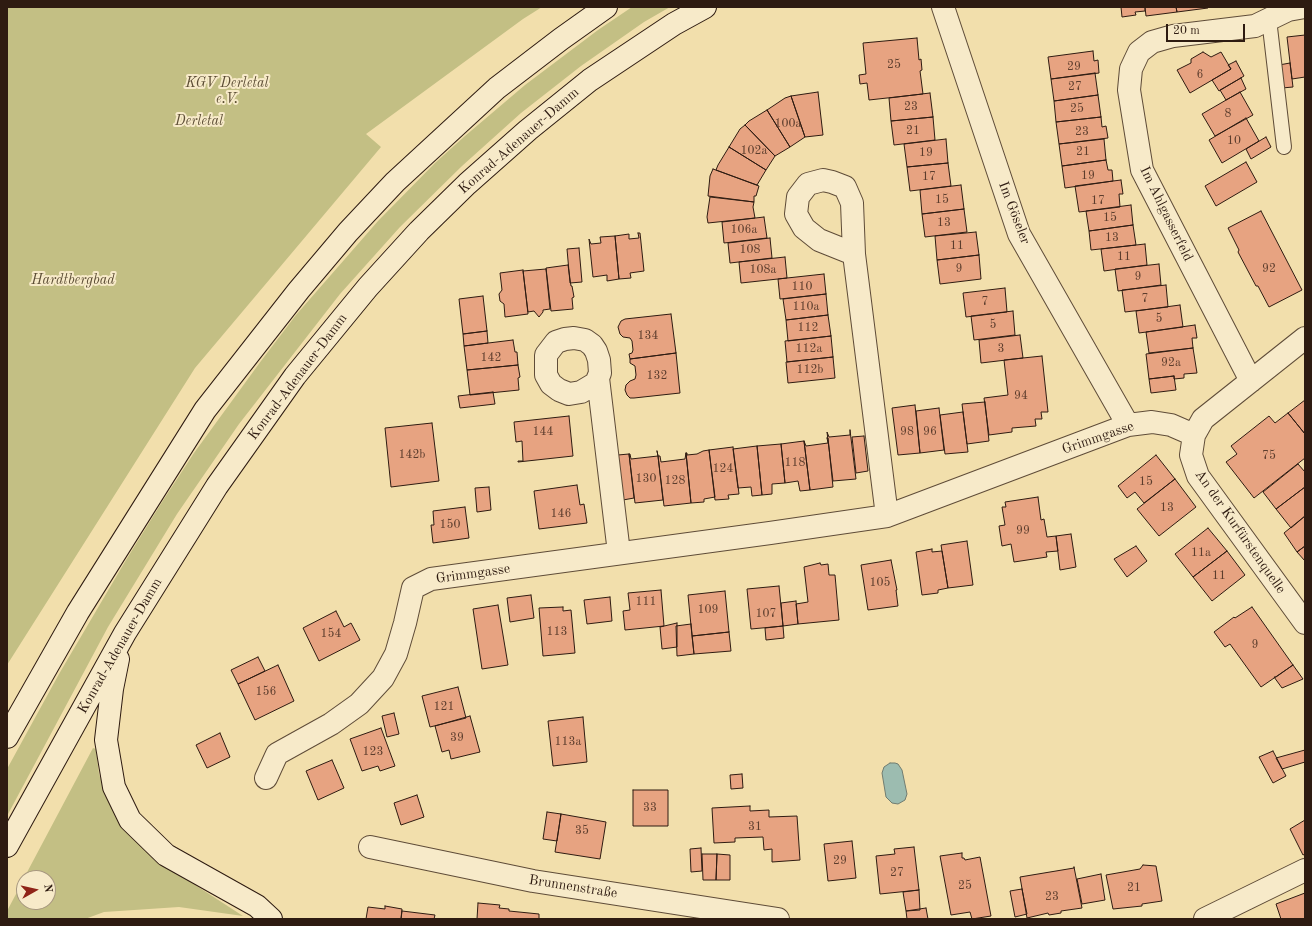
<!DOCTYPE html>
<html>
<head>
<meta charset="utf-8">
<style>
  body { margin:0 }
  #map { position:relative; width:1312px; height:926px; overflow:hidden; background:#f2dfac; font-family:"Old Standard TT",serif }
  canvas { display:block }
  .frame { position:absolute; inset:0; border:8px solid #2e1b11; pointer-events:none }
  .north { position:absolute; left:16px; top:870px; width:40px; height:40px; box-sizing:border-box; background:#f7eac9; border:1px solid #a7977f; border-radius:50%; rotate:82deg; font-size:11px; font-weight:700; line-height:16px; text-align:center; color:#2e1b11 }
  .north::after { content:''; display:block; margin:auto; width:14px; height:18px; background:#8f2418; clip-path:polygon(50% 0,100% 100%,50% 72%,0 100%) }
  .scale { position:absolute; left:1166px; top:24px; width:79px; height:18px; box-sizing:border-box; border:2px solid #2e1b11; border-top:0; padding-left:5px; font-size:12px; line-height:14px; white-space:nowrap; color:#2e1b11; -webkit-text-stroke:3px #f7eac9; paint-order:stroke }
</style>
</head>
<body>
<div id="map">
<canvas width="1312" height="926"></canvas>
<div class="frame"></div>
<div class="north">N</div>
<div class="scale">20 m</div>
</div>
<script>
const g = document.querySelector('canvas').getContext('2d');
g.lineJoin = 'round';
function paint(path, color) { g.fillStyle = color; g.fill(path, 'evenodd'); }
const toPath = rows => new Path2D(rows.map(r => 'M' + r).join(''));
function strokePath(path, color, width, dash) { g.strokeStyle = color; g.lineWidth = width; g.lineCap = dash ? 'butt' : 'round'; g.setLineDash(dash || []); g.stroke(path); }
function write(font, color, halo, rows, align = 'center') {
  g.font = font + ' "Old Standard TT",serif'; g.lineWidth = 4; g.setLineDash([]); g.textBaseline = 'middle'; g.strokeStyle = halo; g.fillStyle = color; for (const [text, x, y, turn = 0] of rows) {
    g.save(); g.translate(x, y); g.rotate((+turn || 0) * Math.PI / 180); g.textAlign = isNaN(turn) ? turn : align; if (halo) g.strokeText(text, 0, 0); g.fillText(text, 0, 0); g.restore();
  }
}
paint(toPath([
  [7,7,542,7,523,19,366,134,381,147,195,368,7,665],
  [632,7,670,7,644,22,581,66,521,113,462,166,400,227,340,294,239,424,177,514,108,627,7,816,7,769,59,674,126,560,162,502,194,453,261,361,296,315,344,260,378,221,435,163,465,136,525,85,598,30],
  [93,748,96,749,99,774,108,799,130,836,152,857,243,916,179,907,104,912,85,919,7,919,7,911,24,879,24,902,48,902,48,878,24,878]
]), '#c3bf84');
const water = toPath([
  [890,763,895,763,898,764,902,770,907,794,905,800,898,804,892,803,886,797,882,773,884,767,890,763]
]);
paint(water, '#9cbcb0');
strokePath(water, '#707c70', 1);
const building = toPath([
  [1121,7,1145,7,1145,11,1135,12,1136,15,1122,17,1121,7],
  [1145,7,1176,7,1177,12,1146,16,1145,7],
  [1176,7,1208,7,1208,8,1177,12,1176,7],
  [1305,35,1305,77,1292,79,1287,37,1305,35],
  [917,38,919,60,921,59,922,70,920,71,923,94,869,100,867,83,860,84,859,75,866,74,863,43,917,38],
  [1093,51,1094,61,1098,60,1099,73,1051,79,1048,57,1093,51],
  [1203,52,1211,57,1221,52,1231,69,1190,93,1177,70,1191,63,1191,59,1203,52],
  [1236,61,1244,76,1219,91,1212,80,1231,69,1228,65,1236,61],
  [1290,63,1293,87,1282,88,1279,65,1290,63],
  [1095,73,1098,95,1054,101,1051,79,1095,73],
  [1241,78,1246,89,1226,100,1220,90,1241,78],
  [818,92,823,135,805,137,791,96,818,92],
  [1240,92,1253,115,1215,136,1202,114,1240,92],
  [930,93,933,117,891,121,889,98,930,93],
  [1098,95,1101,117,1056,122,1054,101,1098,95],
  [791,96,805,137,790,147,767,110,785,98,791,96],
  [767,110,790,147,775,156,745,125,749,121,767,110],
  [933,117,935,140,894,145,891,121,933,117],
  [1101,117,1102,127,1106,126,1108,138,1059,144,1056,122,1101,117],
  [1246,118,1259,141,1222,163,1209,140,1246,118],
  [745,125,775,156,766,170,729,147,740,129,745,125],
  [1266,137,1271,147,1251,159,1246,149,1266,137],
  [946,139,948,163,907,167,904,144,946,139],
  [1104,139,1106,160,1062,166,1059,144,1104,139],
  [729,147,766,170,757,185,716,170,718,165,729,147],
  [1106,160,1108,170,1112,170,1113,181,1065,188,1062,166,1106,160],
  [1246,162,1257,182,1216,206,1205,186,1246,162],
  [948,163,951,186,910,191,907,167,948,163],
  [713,169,759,186,756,196,754,196,754,202,708,196,710,176,713,169],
  [1121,180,1123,194,1119,194,1120,207,1079,212,1075,186,1121,180],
  [961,185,964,209,922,214,920,190,961,185],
  [710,197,754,202,753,207,755,218,708,223,707,217,710,197],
  [1131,205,1133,225,1089,231,1086,211,1131,205],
  [964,209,967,232,925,237,922,214,964,209],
  [1261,211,1302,290,1269,307,1258,286,1256,286,1238,252,1239,250,1228,228,1261,211],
  [764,217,767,238,724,243,722,222,764,217],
  [1133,225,1136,245,1091,250,1089,231,1133,225],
  [976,232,979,255,937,260,935,236,976,232],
  [638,233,640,233,644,271,630,273,631,278,619,279,615,236,629,234,629,239,639,238,638,233],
  [615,236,619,279,607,281,607,275,593,277,589,239,591,244,601,243,600,237,615,236],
  [770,238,772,258,730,263,728,243,770,238],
  [1145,244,1147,265,1104,271,1101,249,1145,244],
  [579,248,582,282,570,283,567,249,579,248],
  [979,255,981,279,940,284,937,260,979,255],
  [785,257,787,278,741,283,739,262,785,257],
  [1159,264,1161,285,1118,291,1115,269,1159,264],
  [568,265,571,286,572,286,574,297,572,298,573,309,551,311,546,268,568,265],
  [546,269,550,309,543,310,543,312,539,317,534,311,528,312,523,271,546,269],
  [523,270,528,314,505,317,504,304,500,301,499,294,502,290,500,273,523,270],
  [824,274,826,294,780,299,778,279,824,274],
  [1166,285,1168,307,1125,312,1122,290,1166,285],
  [1005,288,1007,312,966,317,963,293,1005,288],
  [826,294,828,315,786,320,783,299,826,294],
  [483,296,487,331,463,334,459,299,483,296],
  [1180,305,1183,327,1139,333,1136,311,1180,305],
  [1013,311,1015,335,974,340,971,316,1013,311],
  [671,314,676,353,630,359,629,354,632,353,633,350,632,341,630,338,623,337,620,334,618,327,621,321,625,319,671,314],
  [828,315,831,336,788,341,786,320,828,315],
  [1195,325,1197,338,1192,338,1193,348,1149,353,1146,332,1195,325],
  [487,331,488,343,464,346,463,334,487,331],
  [1020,335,1023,358,981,363,979,340,1020,335],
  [831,336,833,357,787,362,785,341,831,336],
  [513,340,515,352,517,352,518,365,467,370,464,346,513,340],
  [1193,348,1197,373,1184,374,1184,378,1174,379,1174,376,1149,379,1146,354,1193,348],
  [676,353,680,393,634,398,630,398,627,395,625,390,626,385,630,381,635,379,636,375,635,366,630,363,630,359,676,353],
  [1042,356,1048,412,1041,412,1042,419,1035,419,1036,426,1012,428,1012,432,989,435,984,398,1008,395,1004,360,1042,356],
  [833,357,835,378,788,383,786,362,833,357],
  [518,365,520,377,518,378,519,390,470,395,467,370,518,365],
  [1174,376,1176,390,1151,393,1149,379,1174,376],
  [493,392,495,404,460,408,458,396,493,392],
  [1305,400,1305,434,1288,413,1305,400],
  [985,402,989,441,967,444,962,404,985,402],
  [915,405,920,453,898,455,892,408,915,405],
  [939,408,944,450,920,453,916,411,939,408],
  [963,412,968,452,945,454,940,415,963,412],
  [1288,413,1305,434,1305,458,1254,498,1226,462,1237,454,1231,446,1269,416,1275,423,1288,413],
  [569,416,573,456,518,462,518,461,523,461,522,441,516,442,514,422,569,416],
  [432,423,439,481,391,487,385,428,432,423],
  [850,430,856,479,833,481,827,432,829,437,850,435,850,430],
  [864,436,868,471,856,473,852,437,864,436],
  [827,438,828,438,833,487,810,490,804,441,806,446,828,443,827,438],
  [804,441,810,490,800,491,798,481,785,483,781,444,804,441],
  [781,444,785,483,772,484,772,494,762,495,757,446,781,444],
  [757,446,762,495,752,496,751,487,738,488,733,449,757,446],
  [733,447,739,494,728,495,729,499,715,500,709,450,733,447],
  [709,450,715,497,704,499,704,502,691,503,686,453,687,453,687,455,697,454,703,451,709,450],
  [657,451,658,456,663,500,635,503,629,454,630,454,631,459,658,456,657,451],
  [686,453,691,503,664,506,658,456,660,456,661,462,685,459,686,453],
  [629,454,634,498,623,500,618,455,629,454],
  [1156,455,1175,479,1144,503,1135,492,1127,498,1118,486,1156,455],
  [1298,464,1305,472,1305,487,1276,509,1263,492,1298,464],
  [1175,479,1196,507,1159,536,1137,509,1175,479],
  [577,485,580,505,584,504,587,523,539,529,534,491,577,485],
  [489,487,491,510,477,512,475,488,489,487],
  [1305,487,1305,516,1291,528,1276,509,1305,487],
  [1038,497,1041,520,1044,519,1047,537,1056,536,1058,551,1046,552,1047,557,1014,562,1011,544,1002,546,999,526,1005,525,1002,507,1006,507,1005,502,1038,497],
  [465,507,469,538,433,543,431,525,434,525,433,511,465,507],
  [1305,516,1305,546,1297,552,1284,533,1305,516],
  [1208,528,1227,551,1193,577,1175,554,1208,528],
  [1071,534,1076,567,1060,570,1056,536,1071,534],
  [967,541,973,585,948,588,941,545,967,541],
  [1136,546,1147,561,1127,577,1114,559,1136,546],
  [1305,546,1305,561,1297,552,1305,546],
  [932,549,932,552,942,551,948,588,938,590,938,593,922,595,916,552,932,549],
  [1227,551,1245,575,1212,601,1193,577,1227,551],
  [891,560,897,590,896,590,898,606,868,610,861,565,891,560],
  [820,563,821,565,828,564,829,575,835,575,839,620,798,624,796,604,808,602,804,567,820,563],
  [779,586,783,626,751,629,747,589,779,586],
  [661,590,664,626,625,630,623,611,630,610,628,593,661,590],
  [725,591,729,632,692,636,688,595,725,591],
  [531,595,534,618,510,622,507,598,531,595],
  [610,597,612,621,587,624,584,600,610,597],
  [796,601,798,624,783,626,781,603,796,601],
  [498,605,508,665,482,669,473,609,498,605],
  [563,607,563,611,571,610,575,653,543,656,539,608,563,607],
  [1252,607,1293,665,1261,687,1230,644,1225,647,1214,632,1234,617,1235,618,1252,607],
  [336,611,344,627,351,623,360,640,319,661,303,628,336,611],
  [677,623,677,647,662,649,660,627,677,623],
  [691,624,694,654,677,656,676,626,691,624],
  [783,626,784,638,766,640,765,628,783,626],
  [729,632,731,651,694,654,692,636,729,632],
  [258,657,265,671,238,684,231,670,258,657],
  [278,665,294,701,255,720,238,684,278,665],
  [1293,665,1303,679,1282,688,1274,677,1276,677,1293,665],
  [458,687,466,718,430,727,422,696,458,687],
  [394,713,399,734,387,737,382,716,394,713],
  [470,716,480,752,451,759,449,750,442,752,435,726,470,716],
  [583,717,587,762,553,766,548,721,583,717],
  [381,728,395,766,380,771,378,766,362,771,350,739,381,728],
  [220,733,230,757,207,768,196,745,220,733],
  [1305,750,1305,762,1282,769,1276,758,1305,750],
  [1273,751,1286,776,1273,783,1259,757,1273,751],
  [332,760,344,788,318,800,306,771,332,760],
  [742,774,743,788,731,789,730,775,742,774],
  [633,790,668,790,668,826,633,826,633,790],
  [417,795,424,817,401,825,394,803,417,795],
  [750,806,750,811,769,810,769,817,797,816,800,860,772,862,772,849,764,850,763,837,735,838,735,842,714,843,712,808,750,806],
  [547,812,561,814,557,841,543,839,547,812],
  [561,814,606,822,600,859,555,852,561,814],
  [1305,820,1305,854,1303,855,1290,829,1305,820],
  [852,841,856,878,828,881,824,844,852,841],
  [914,847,919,890,880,894,876,856,895,854,894,849,914,847],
  [701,848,702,871,691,872,690,849,701,848],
  [962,853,962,858,964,858,965,860,980,857,991,916,972,919,970,912,951,915,940,856,962,853],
  [702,854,717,854,716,880,703,880,702,854],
  [717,854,730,855,730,880,716,880,717,854],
  [1143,865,1156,866,1162,901,1142,904,1142,906,1113,909,1106,875,1140,869,1143,865],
  [1074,867,1082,908,1061,911,1061,913,1049,915,1048,913,1027,918,1020,877,1074,868,1074,867],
  [1101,874,1105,900,1082,904,1077,879,1101,874],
  [1022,889,1027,914,1015,917,1010,891,1022,889],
  [919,890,920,910,906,911,903,892,919,890],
  [1305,893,1305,919,1281,919,1276,904,1305,893],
  [478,903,500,905,499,908,509,909,509,911,539,914,539,919,477,919,478,903],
  [385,906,402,909,401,919,366,919,368,907,385,909,385,906],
  [926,908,928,919,907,919,906,911,926,908],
  [402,911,435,915,434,919,401,919,402,911]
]);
paint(building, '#e7a381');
strokePath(building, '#2e1b11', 1);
const lane = toPath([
  [1269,19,1284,147]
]);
const street = toPath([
  [943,7,1019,234,1128,425],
  [854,254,819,240,804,228,796,214,798,197,808,184,823,180,832,182,845,187,852,203,854,254,887,516],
  [598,378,600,373,599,360,596,351,592,345,585,340,574,338,565,339,556,342,546,355,546,375,551,384,559,390,569,394,581,392,596,383,598,378,619,553],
  [1251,381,1142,170,1129,90,1131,69,1139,52,1152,42,1173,36,1255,26,1288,10,1305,7],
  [1194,435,1191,455,1198,476,1305,623],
  [266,778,277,754,331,724,359,704,383,678,396,654,405,623,413,588,431,579,770,533,887,516,1128,425,1152,422,1171,425,1194,435,1203,419,1305,338],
  [370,847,533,881,778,919],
  [1205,919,1305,870]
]);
const secondary = toPath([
  [118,659,112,689,106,740,114,787,130,820,166,855,257,906,271,919],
  [7,737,78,612,205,410,299,290,348,232,395,182,497,88,561,39,606,7],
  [7,846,125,633,217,486,295,376,368,287,419,231,467,184,528,130,590,80,674,24,705,7]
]);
strokePath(lane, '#5f4c38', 16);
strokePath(street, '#5f4c38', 24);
strokePath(secondary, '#2e1b11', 24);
strokePath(lane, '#f7eac9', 14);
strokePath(street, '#f7eac9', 22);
strokePath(secondary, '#f7eac9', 22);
write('12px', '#5c3d2d', null, [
  ["25",894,65],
  ["29",1074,67],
  ["6",1200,75],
  ["27",1075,87],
  ["23",911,107],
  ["25",1077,109],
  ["8",1228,114],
  ["100a",788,124],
  ["21",913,131],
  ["23",1082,132],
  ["10",1234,141],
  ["102a",754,151],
  ["21",1083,152],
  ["19",926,153],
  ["19",1088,176],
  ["17",929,177],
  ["15",942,200],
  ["17",1098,201],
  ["15",1110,218],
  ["13",944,223],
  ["106a",744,230],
  ["13",1112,238],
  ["11",957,246],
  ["108",750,250],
  ["11",1124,257],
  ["9",959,269],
  ["92",1269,269],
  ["108a",763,270],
  ["9",1138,277],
  ["110",802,287],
  ["7",1145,299],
  ["7",985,302],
  ["110a",806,307],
  ["5",1159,319],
  ["5",993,325],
  ["112",808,328],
  ["134",648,336],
  ["112a",809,349],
  ["3",1001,349],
  ["142",491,358],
  ["92a",1171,363],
  ["112b",810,370],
  ["132",657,376],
  ["94",1021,396],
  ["144",543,432],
  ["98",907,432],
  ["96",930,432],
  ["142b",412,455],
  ["75",1269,456],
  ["118",795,463],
  ["124",723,469],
  ["130",646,479],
  ["128",675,481],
  ["15",1146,482],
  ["13",1167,508],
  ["146",561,514],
  ["150",450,525],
  ["99",1023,531],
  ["11a",1201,553],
  ["11",1219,576],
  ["105",880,583],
  ["111",646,602],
  ["109",708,610],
  ["107",766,614],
  ["113",557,632],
  ["154",331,634],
  ["9",1255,645],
  ["156",266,692],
  ["121",444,707],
  ["39",457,738],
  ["113a",568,742],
  ["123",373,752],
  ["33",650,808],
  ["31",755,827],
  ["35",582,831],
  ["29",840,861],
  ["27",897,873],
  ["25",965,886],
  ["21",1134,888],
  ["23",1052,897]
]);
write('italic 14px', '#5b4c34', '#f7eac9', [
  ["KGV Derletal",227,83],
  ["e.V.",227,99],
  ["Derletal",199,121],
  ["Hardtbergbad",73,280]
]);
write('14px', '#2e1b11', '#f7eac9', [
  ["Konrad-Adenauer-Damm",519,141,-41],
  ["Im Göseler",1014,213,69],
  ["Im Ahlgasserfeld",1166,214,64],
  ["Konrad-Adenauer-Damm",298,377,-53],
  ["Grimmgasse",1098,438,-19],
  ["An der Kurfürstenquelle",1240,532,55],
  ["Grimmgasse",473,574,-8],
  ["Konrad-Adenauer-Damm",120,646,-60],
  ["Brunnenstraße",573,887,9]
]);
</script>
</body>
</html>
